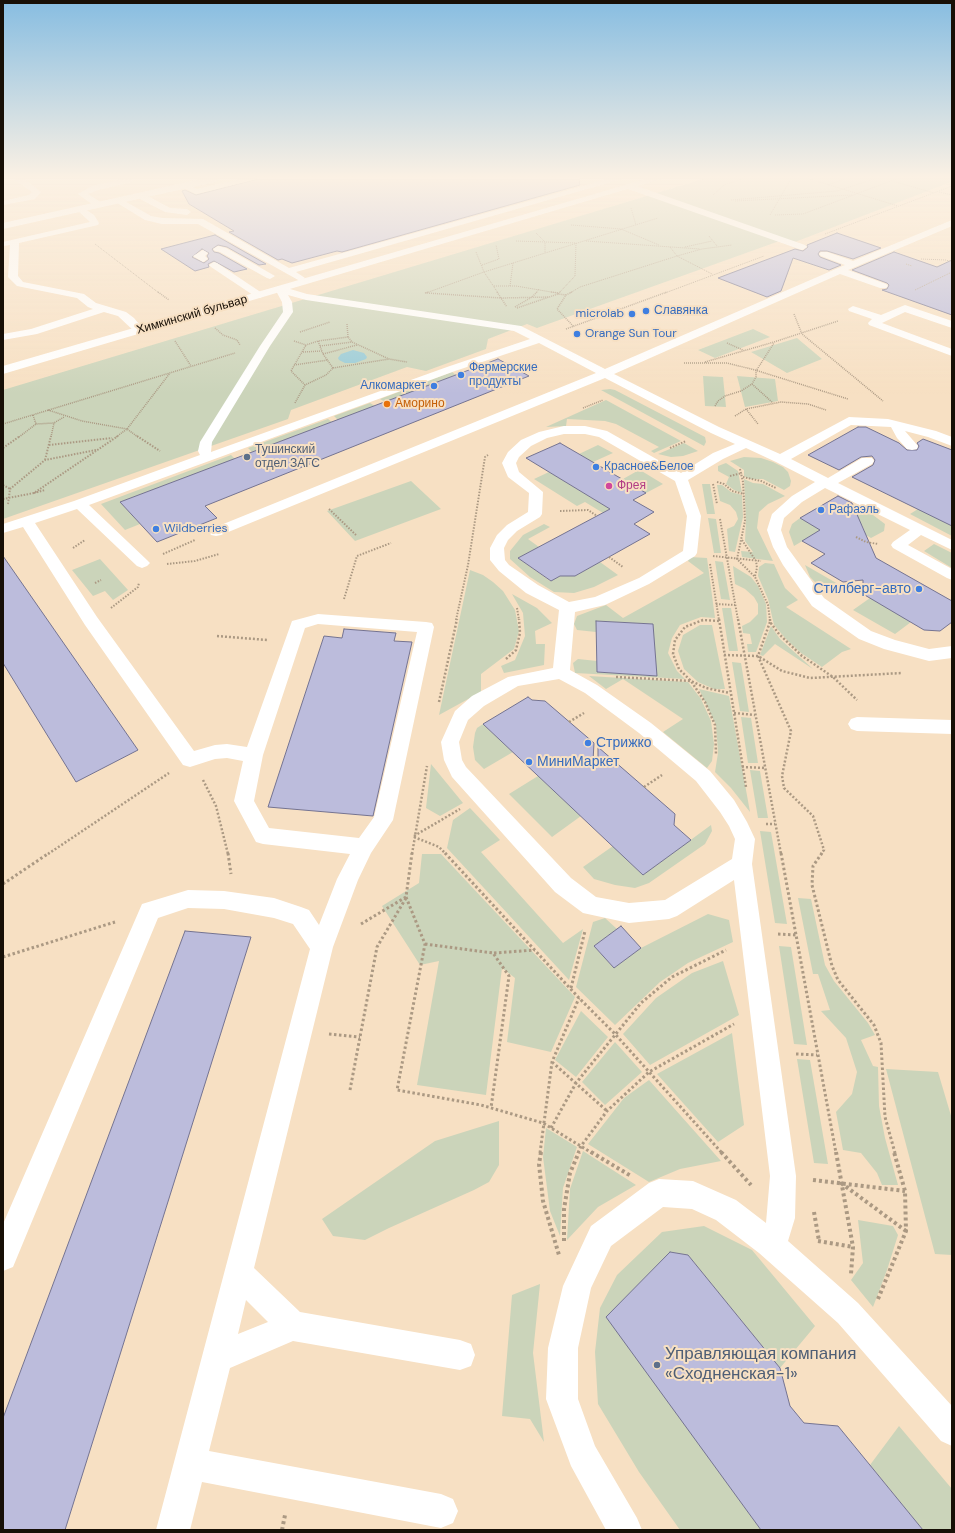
<!DOCTYPE html>
<html>
<head>
<meta charset="utf-8">
<style>
  body { margin:0 }
  #map { position:relative; width:955px; height:1533px; overflow:hidden; background:#f7e0c3; font-family:"DM Sans",sans-serif }
  canvas { display:block }
  .frame { position:absolute; inset:0; border:4px solid #170f06; pointer-events:none }
</style>
</head>
<body>
<div id="map">
<canvas width="955" height="1533"></canvas>
<div class="frame"></div>
</div>
<script>
const g = document.querySelector('canvas').getContext('2d');
g.lineJoin = 'round';
function paint(path, color) { g.fillStyle = color; g.fill(path, 'evenodd'); }
const toPath = rows => new Path2D(rows.map(r => 'M' + r).join(''));
function strokePath(path, color, width, dash) { g.strokeStyle = color; g.lineWidth = width; g.lineCap = dash ? 'butt' : 'round'; g.setLineDash(dash || []); g.stroke(path); }
function write(font, color, halo, rows, align = 'center') {
  g.font = font + ' "DM Sans",sans-serif'; g.lineWidth = 4; g.setLineDash([]); g.textBaseline = 'middle'; g.strokeStyle = halo; g.fillStyle = color; for (const [text, x, y, turn = 0] of rows) {
    g.save(); g.translate(x, y); g.rotate((+turn || 0) * Math.PI / 180); g.textAlign = isNaN(turn) ? turn : align; if (halo) g.strokeText(text, 0, 0); g.fillText(text, 0, 0); g.restore();
  }
}
paint(toPath([
  [703,179,950,179,951,182,795,242,785,239,537,328,527,324,488,339,486,349,426,371,407,367,291,410,288,419,3,519,3,390],
  [753,329,770,337,715,358,698,350],
  [797,338,822,359,787,373,751,352],
  [452,372,456,375,385,402,380,399],
  [703,376,723,377,726,407,705,406],
  [737,376,775,379,778,401,745,407],
  [610,389,615,390,705,437,706,442,704,446,601,390],
  [606,400,681,441,654,453,651,451,659,447,616,424,605,421,567,419,566,426,546,427],
  [370,403,375,406,338,420,334,416],
  [328,419,332,422,252,452,248,448],
  [684,443,698,451,683,456,671,457,658,454],
  [598,445,613,453,593,462,579,454],
  [231,455,235,459,120,502,140,524,125,530,101,504],
  [744,457,761,458,773,462,783,467,788,472,791,481,790,486,784,490,763,479,750,479,744,476,744,470,730,461],
  [726,463,738,471,742,493,734,490,726,484,729,477,718,471,718,466],
  [639,470,640,470,663,484,646,493,623,479],
  [549,472,610,509,603,513,585,502,577,506,534,479],
  [744,479,753,483,763,484,785,496,768,504,759,512,757,528,773,561,742,557,741,551,753,552,745,541,746,520],
  [411,481,441,509,355,541,327,511],
  [702,484,710,484,715,514,707,514],
  [717,485,722,485,731,492,742,495,743,517,735,552,729,551,727,529,734,526,738,519,736,512,730,505,720,501],
  [848,502,869,512,885,524,884,531,871,538,862,533,865,532,862,525,824,505],
  [918,509,952,526,952,536,910,514],
  [708,518,716,519,721,553,714,553],
  [800,518,821,530,794,546,789,532,792,524],
  [544,524,550,527,528,539,539,547,518,558,550,581,560,576,575,576,600,562,618,575,594,587,574,593,554,592,530,577,510,559,510,551,523,535],
  [934,544,952,553,952,568,924,551],
  [690,557,707,558,715,618,701,617,680,625,672,638,668,653,677,671,685,679,575,673,573,663,578,659,597,661,597,672,656,676,652,624,597,621,596,632,577,630,574,624,577,616,606,605,623,618,704,573,688,561],
  [100,559,128,590,113,600,105,591,93,596,72,570],
  [715,561,723,562,730,600,721,599],
  [765,563,774,564,785,588,798,600,786,607,851,649,842,652,822,667,801,653,786,639,774,625,768,599,758,576,759,567],
  [805,565,838,584,825,592,810,577],
  [733,566,751,577,758,586,766,604,767,622,756,652,748,652,747,644,752,644,750,634,743,633,742,626,750,622,758,614,758,604,754,597,745,589,735,584],
  [470,570,483,575,493,582,503,591,515,610,519,631,514,649,481,674,481,692,439,715],
  [512,594,537,608,552,623,535,631,536,644,545,644,544,665,504,673,501,666,515,660,525,636,523,613],
  [870,598,911,622,895,634,853,610],
  [722,608,731,608,738,651,729,651],
  [700,625,712,625,725,689,714,689,698,682,684,669,678,651,683,635],
  [771,626,780,639,813,669,775,644,763,656,760,655],
  [732,662,741,663,749,712,740,711],
  [589,676,688,682,701,699,711,721,714,744,712,761,707,768,663,732,683,719,623,679,606,689],
  [699,689,729,696,750,812,731,788,715,772,718,753,716,725],
  [741,717,751,718,758,763,748,763],
  [483,724,513,752,484,769,475,760,473,747,475,733,477,728],
  [431,764,463,803,440,816,426,808],
  [750,770,760,771,768,818,758,818],
  [538,776,581,816,552,837,509,794],
  [470,808,500,840,481,852,563,943,583,929,569,980,447,848,453,820],
  [711,825,712,831,705,844,649,883,635,888,615,885,594,879,583,867,613,846,643,875],
  [760,831,771,832,787,924,775,923],
  [422,854,441,854,575,997,551,1052,507,1042,515,978,502,968,486,1095,417,1085,439,961,420,965,382,906,419,883],
  [798,898,811,899,825,965,834,981,868,1023,875,1035,861,1040,873,1066,878,1067,879,1106,885,1138,898,1185,882,1185,877,1173,861,1153,843,1150,836,1112,852,1094,857,1072,846,1038,821,1011,830,1010,818,974,813,974],
  [708,914,729,920,733,942,688,963,660,982,615,1025,576,987,593,922,605,918,617,929,594,946,614,968,641,948],
  [779,946,791,947,807,1045,794,1044],
  [723,961,739,1015,650,1065,623,1034,656,998,692,973],
  [581,1011,608,1037,576,1077,555,1060],
  [732,1033,744,1125,718,1142,657,1074],
  [615,1042,642,1072,605,1105,582,1082],
  [797,1059,810,1060,828,1164,814,1163],
  [886,1069,938,1072,952,1119,952,1255,935,1254],
  [649,1080,721,1161,680,1169,649,1182,588,1144,624,1098],
  [499,1121,499,1165,489,1182,474,1190,389,1228,365,1240,333,1236,322,1219,435,1141],
  [546,1128,577,1147,563,1188,560,1236,550,1211,543,1157],
  [583,1151,636,1185,598,1207,567,1240,570,1189],
  [858,1220,893,1226,898,1235,887,1270,873,1307,851,1280,863,1263],
  [704,1226,752,1250,815,1326,780,1368,688,1255,670,1252,607,1317,761,1530,680,1530,639,1472,598,1404,595,1352,600,1308,617,1275,662,1232],
  [540,1284,533,1353,544,1442,530,1419,502,1416,512,1295],
  [899,1426,952,1489,952,1530,923,1530,870,1465]
]), '#cbd4ba');
paint(toPath([
  [353,350,364,353,367,357,366,359,355,363,345,363,339,360,338,358,341,354]
]), '#97cbd7');
const building = toPath([
  [258,179,579,179,580,185,342,252,337,251,292,263,282,259,278,260,229,232,234,231,189,204,182,191,185,190,196,195,258,179],
  [837,233,881,248,853,259,827,251,820,251,818,254,820,257,841,265,829,270,793,258,781,291,767,297,718,278,795,249,803,251,808,247,807,245,837,233],
  [215,235,266,264,259,265,227,247,218,245,212,249,214,252,219,253,247,269,234,272,214,261,208,264,209,267,195,271,161,249,215,235],
  [202,249,209,253,207,256,209,259,204,263,192,257,202,249],
  [894,252,937,267,952,260,952,315,882,290,887,289,889,285,887,283,852,270,894,252],
  [498,359,529,376,205,506,217,518,157,542,120,502,498,359],
  [858,427,866,427,899,443,907,450,917,450,919,446,917,443,923,439,952,450,952,526,852,477,873,465,875,460,872,456,861,457,839,470,808,455,858,427],
  [560,443,646,493,633,500,654,512,634,524,650,534,575,576,560,576,551,581,518,558,610,509,526,458,560,443],
  [838,496,852,503,876,558,952,601,952,622,940,631,924,630,863,594,863,580,843,582,811,563,825,554,802,541,820,530,800,518,838,496],
  [3,556,138,750,76,782,3,663,3,556],
  [596,621,653,624,657,676,597,672,596,621],
  [344,629,396,633,394,641,412,642,373,816,268,807,324,636,342,638,344,629],
  [528,697,532,700,545,701,594,743,593,761,598,761,598,747,675,814,674,825,691,840,643,875,483,724,528,697],
  [621,926,641,948,614,968,594,946,621,926],
  [185,931,251,937,65,1530,3,1530,3,1418,185,931],
  [670,1252,688,1255,780,1368,790,1406,804,1423,838,1426,923,1530,761,1530,606,1317,670,1252]
]);
paint(building, '#bcbcdc');
strokePath(building, '#747391', 1);
strokePath(toPath([
  [810,179,898,206],
  [892,181,934,193],
  [828,185,844,179],
  [939,192,952,195],
  [713,195,724,185,742,179],
  [731,200,837,191,874,179],
  [735,201,852,195],
  [631,208,636,225],
  [770,215,791,179],
  [775,215,803,214,896,179],
  [571,225,621,229,659,245],
  [536,233,545,242,545,253],
  [825,234,952,186],
  [709,236,717,246],
  [516,241,576,243,575,276,559,293],
  [586,241,700,249],
  [95,244,159,293],
  [670,247,677,256,712,274],
  [685,247,712,241],
  [476,252,484,272,498,293],
  [921,259,946,260,952,262],
  [906,264,912,266],
  [482,265,499,259,496,245],
  [494,286,516,286,557,293],
  [510,286,513,263],
  [915,290,952,272],
  [426,293,484,272,658,218],
  [536,293,539,289],
  [570,293,580,287,677,256,702,249,732,245],
  [665,293,764,256]
]), '#ab9983', 1, [1, 1]);
strokePath(toPath([
  [158,292,169,300],
  [497,292,507,307],
  [551,292,559,293],
  [572,292,566,295,557,309,574,327],
  [425,293,429,292],
  [427,293,501,298,549,297],
  [558,294,560,292],
  [515,307,532,297,537,292],
  [517,308,558,294,566,295],
  [794,314,802,334,883,401],
  [347,324,348,337],
  [215,328,223,335,237,340,240,345],
  [566,329,667,292],
  [300,332,330,322],
  [175,341,191,366],
  [294,341,306,345,318,341],
  [727,343,745,351],
  [320,346,352,342],
  [303,352,322,351],
  [323,354,357,345],
  [705,362,774,342,838,321],
  [684,363,727,363,755,370,848,399],
  [294,365,328,360],
  [333,368,323,354,318,341,348,337,352,342,389,359],
  [752,384,773,403],
  [305,385,291,371,306,345],
  [295,403,305,385,326,375,333,368,389,359,407,362],
  [715,406,718,401,725,396,741,391,752,384,756,377,756,371,774,343],
  [583,408,603,400],
  [746,409,758,424],
  [48,410,82,421,127,429,138,437],
  [33,415,36,424,54,423,64,417],
  [735,416,746,409,781,402,808,404,826,410],
  [3,424,235,353],
  [19,437,36,424],
  [51,437,54,423],
  [116,437,127,429,170,373]
]), '#ab9983', 1.5, [1, 1]);
strokePath(toPath([
  [137,436,160,451],
  [49,445,112,438],
  [3,448,20,436],
  [670,448,686,441],
  [45,460,51,436],
  [740,469,743,482,745,521,737,559,755,577,768,605,770,620],
  [730,476,742,473],
  [743,477,761,481,776,488],
  [717,482,724,484,732,491,744,494],
  [713,484,717,504],
  [3,485,10,489],
  [34,493,45,490],
  [3,499,34,493,118,436],
  [8,504,10,489,45,460,96,450],
  [329,509,356,535],
  [560,511,588,510,597,516],
  [720,519,738,620],
  [856,537,866,542,878,544],
  [742,540,756,561,757,568,755,576],
  [73,548,85,540],
  [163,554,195,540],
  [713,556,761,561],
  [609,557,623,567],
  [167,564,195,561,219,554],
  [710,564,719,620],
  [95,583,101,580],
  [344,599,357,556,391,543],
  [716,604,735,605],
  [111,608,138,587,139,583],
  [517,608,519,620],
  [456,620,468,565,485,457,488,455]
]), '#ab9983', 2, [1.5, 1.5]);
strokePath(toPath([
  [719,619,746,787],
  [738,619,781,854],
  [770,619,770,622,779,634,802,656,833,677,857,700],
  [719,621,703,620,685,627,675,640,673,654,679,669,691,681,706,688,730,693],
  [770,622,758,656,791,731,782,776,784,788,813,816,824,850,821,854],
  [217,636,267,640],
  [724,655,758,656,782,671,810,678,902,673],
  [506,659,516,650,520,633,519,619],
  [616,677,691,681,705,702,715,725,716,754],
  [439,702,457,619],
  [734,713,755,715],
  [569,722,584,713],
  [742,767,765,768],
  [203,780,216,806,228,854],
  [644,787,662,775],
  [766,824,775,824],
  [414,836,460,809],
  [414,837,439,847,446,854],
  [48,854,169,773],
  [412,854,427,766]
]), '#ab9983', 2.5, [2, 2]);
strokePath(toPath([
  [228,853,231,874],
  [445,853,579,998,615,1034,722,1153],
  [781,853,836,1153],
  [822,853,813,866,812,885,832,966,838,980,874,1025,881,1043,885,1117,895,1153],
  [3,884,49,853],
  [406,897,425,944,397,1090,481,1105,543,1123,592,1153],
  [361,924,406,897,412,853],
  [778,934,796,935],
  [425,944,493,953,509,976,491,1108],
  [494,953,535,950],
  [3,957,115,922],
  [571,988,585,931],
  [329,1034,360,1037],
  [796,1054,817,1055],
  [552,1062,607,1111],
  [350,1090,377,947,406,898],
  [551,1128,576,1083,641,1003,672,977,726,950],
  [540,1153,552,1062,579,998],
  [578,1153,581,1146,607,1111,649,1072,734,1024]
]), '#ab9983', 3, [2.5, 2.5]);
strokePath(toPath([
  [541,1152,539,1164,543,1201,559,1255],
  [591,1152,631,1176],
  [721,1152,751,1185],
  [836,1152,853,1247,851,1274],
  [813,1180,905,1191],
  [841,1183,906,1231],
  [814,1212,819,1241],
  [564,1241,564,1209,570,1173,579,1152],
  [818,1241,853,1247],
  [878,1299,906,1231,905,1191,894,1152],
  [282,1530,285,1515]
]), '#ab9983', 4, [3, 3]);
paint(toPath([
  [14,179,24,179,41,192,35,199,3,205,3,201,29,195,32,192,14,179],
  [122,179,133,180,132,182,98,190,88,194,102,203,103,205,102,207,96,207,78,194,92,186,122,179],
  [241,179,257,179,196,194,181,186,185,184,197,189,241,179],
  [608,179,622,179,296,272,305,278,300,281,198,224,162,224,145,220,114,201,115,199,121,199,151,216,162,218,203,219,289,268,608,179],
  [628,185,634,185,805,245,807,247,802,250,799,249,628,189,628,185],
  [138,194,144,194,170,208,187,209,191,212,187,215,165,212,138,198,138,194],
  [80,206,94,215,99,223,98,225,19,243,18,276,23,282,84,294,96,303,126,312,134,318,144,330,143,332,135,332,118,316,104,312,37,334,3,340,3,334,31,329,93,309,88,307,77,298,17,286,8,277,10,245,3,246,3,242,90,222,76,209,80,206],
  [952,220,952,226,848,270,886,284,888,286,886,288,880,288,840,274,614,374,719,427,780,454,849,417,888,419,936,431,952,437,952,446,928,437,905,431,918,446,917,449,912,450,907,449,897,438,891,427,851,425,791,459,828,478,862,458,872,458,874,461,872,464,838,483,952,540,952,550,921,535,908,545,952,569,952,580,947,578,893,548,891,545,893,542,910,530,825,488,802,502,784,518,781,530,787,547,824,598,871,631,895,640,929,649,952,646,952,658,929,661,884,649,859,639,812,606,783,565,773,547,767,530,772,514,792,496,815,482,776,462,746,448,723,459,688,480,701,516,697,553,695,556,649,584,605,605,575,612,570,670,597,685,651,723,710,771,734,800,747,822,755,839,752,864,796,1176,795,1218,788,1241,858,1303,952,1406,952,1446,941,1441,838,1323,759,1253,716,1220,692,1209,663,1207,611,1246,591,1288,578,1348,578,1399,595,1446,637,1518,642,1530,606,1530,571,1466,546,1399,548,1348,563,1286,591,1226,649,1183,659,1179,693,1181,736,1200,766,1223,770,1176,734,880,677,916,669,919,629,923,583,913,555,892,452,777,444,760,441,742,455,711,472,696,508,677,553,668,559,610,526,593,499,571,490,560,490,548,497,535,507,525,528,512,529,493,508,477,502,463,508,452,521,440,539,432,564,426,585,426,607,431,681,473,713,453,735,444,711,433,605,378,221,535,216,536,211,535,209,532,211,529,596,373,539,343,455,371,89,505,147,560,150,563,147,566,142,568,137,566,77,509,35,523,97,617,194,751,215,745,227,744,247,747,292,621,318,614,426,622,432,623,434,627,393,820,371,853,358,880,333,947,254,1268,300,1312,460,1340,471,1344,475,1355,471,1366,460,1370,293,1341,230,1368,209,1451,441,1494,453,1499,458,1511,453,1523,441,1528,202,1482,190,1530,156,1530,310,949,293,924,274,918,224,909,188,908,158,918,13,1267,3,1271,3,1224,142,904,188,890,224,891,274,898,301,907,309,910,319,925,337,879,350,854,263,844,256,842,234,801,243,761,227,758,215,759,190,767,183,765,85,625,23,527,3,533,3,524,74,501,200,455,198,451,200,442,260,346,283,312,282,302,275,289,277,287,280,286,307,294,521,326,605,369,845,265,821,256,819,254,821,252,827,252,853,261,952,220],
  [288,295,306,300,514,331,530,339,447,367,211,452,212,442,270,346,293,312,292,302,288,295],
  [564,434,585,434,599,437,675,481,687,516,683,551,639,578,595,597,569,602,538,585,509,565,505,560,504,548,508,540,517,531,540,517,542,514,543,492,519,472,516,463,519,457,531,446,547,438,564,434],
  [318,624,417,632,374,817,359,838,269,828,254,801,263,755,305,628,318,624],
  [559,679,585,693,639,733,696,781,720,812,729,826,735,839,732,859,665,900,629,903,596,897,571,878,466,767,462,760,459,742,468,720,484,706,518,686,559,679],
  [246,1300,268,1322,238,1334,246,1300],
  [218,246,226,248,275,276,270,279,267,278,220,252,215,251,213,249,218,246],
  [203,250,208,253,205,256,208,259,203,262,193,256,203,250],
  [214,262,217,263,265,295,260,298,256,297,211,267,209,265,214,262],
  [905,305,952,321,952,328,905,312,882,323,952,349,952,356,869,325,868,323,872,319,849,311,848,309,853,306,881,315,905,305],
  [857,717,952,720,952,734,857,731,851,729,848,724,851,719,857,717]
]), '#fff');
paint(toPath([
  [201,179,219,179,215,182,3,229,3,223,201,179],
  [646,179,661,179,3,374,3,366,646,179]
]), '#fff');
const sky = g.createLinearGradient(0, 0, 0, 394);
sky.addColorStop(0, '#87bde1');
sky.addColorStop(0.45, '#fbf1e4');
sky.addColorStop(1, '#fbf1e400');
g.fillStyle = sky;
g.fillRect(0, 0, 955, 394);
for (const [x, y, r, color] of [
  [646,311,4,"#3f7fe0"],
  [632,314,4,"#3f7fe0"],
  [577,334,4,"#3f7fe0"],
  [461,375,4,"#3f7fe0"],
  [434,386,4,"#3f7fe0"],
  [387,404,4,"#e8710a"],
  [247,457,4,"#5c6f8a"],
  [596,467,4,"#3f7fe0"],
  [609,486,4,"#d1479c"],
  [821,510,4,"#3f7fe0"],
  [156,529,4,"#3f7fe0"],
  [919,589,4,"#3f7fe0"],
  [588,743,4,"#3f7fe0"],
  [529,762,4,"#3f7fe0"],
  [657,1365,4,"#5c6f8a"]
]) { const dot = new Path2D(); dot.arc(x, y, r, 0, 2 * Math.PI); g.fillStyle = color; g.fill(dot); strokePath(dot, '#f7e0c3', 1.5); }
write('12px', '#366cbe', '#f7e0c3', [
  ["Славянка",654,311],
  ["microlab",624,314,"right"],
  ["Orange Sun Tour",585,334],
  ["Фермерские",469,368],
  ["продукты",469,382],
  ["Алкомаркет",426,386,"right"],
  ["Красное&Белое",604,467],
  ["Рафаэль",829,510],
  ["Wildberries",164,529]
], 'left');
write('12px', '#170f06', '#f7e0c3', [
  ["Химкинский бульвар",192,315,-16]
]);
write('12px', '#c56008', '#f7e0c3', [
  ["Аморино",395,404]
], 'left');
write('12px', '#4e5e75', '#f7e0c3', [
  ["Тушинский",255,450],
  ["отдел ЗАГС",255,464]
], 'left');
write('12px', '#b23c85', '#f7e0c3', [
  ["Фрея",617,486]
], 'left');
write('14px', '#366cbe', '#f7e0c3', [
  ["Стилберг-авто",911,589,"right"],
  ["Стрижко",596,743],
  ["МиниМаркет",537,762]
], 'left');
write('17px', '#4e5e75', '#f7e0c3', [
  ["Управляющая компания",665,1355],
  ["«Сходненская-1»",665,1375]
], 'left');
</script>
</body>
</html>
